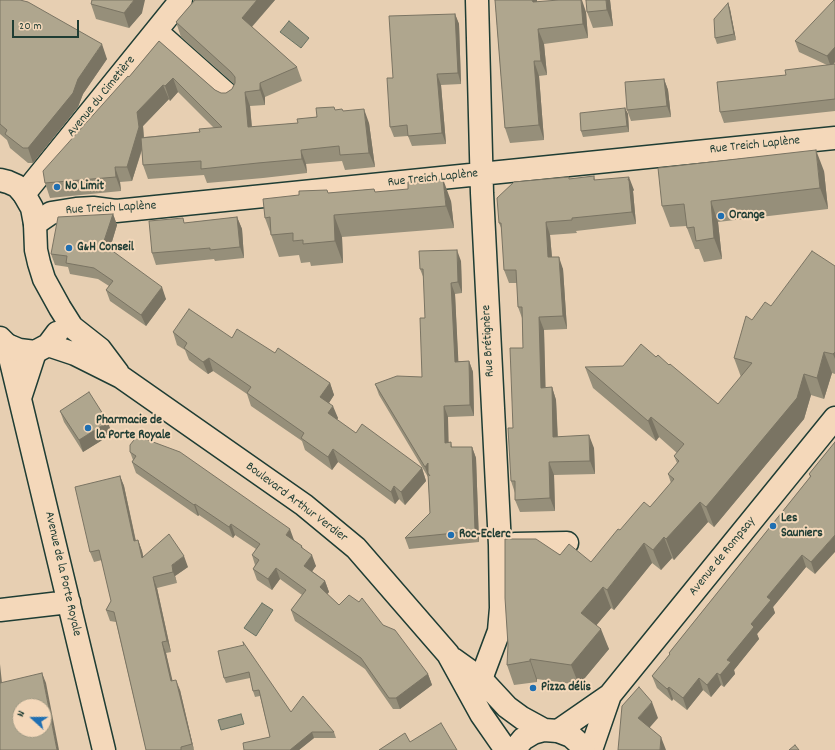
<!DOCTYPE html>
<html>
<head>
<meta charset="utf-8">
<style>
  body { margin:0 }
  #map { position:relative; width:835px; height:750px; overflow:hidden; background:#e7cfb2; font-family:Dekko,sans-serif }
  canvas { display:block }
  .north { position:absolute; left:12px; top:698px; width:40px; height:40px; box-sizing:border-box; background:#f4d8ba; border:1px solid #9f9a84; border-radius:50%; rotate:291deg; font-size:11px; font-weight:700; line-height:16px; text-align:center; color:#1f3d34 }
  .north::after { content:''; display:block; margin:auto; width:14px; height:18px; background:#1f6fb2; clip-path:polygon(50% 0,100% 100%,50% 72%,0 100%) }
  .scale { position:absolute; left:12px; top:20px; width:67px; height:18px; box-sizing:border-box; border:2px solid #1f3d34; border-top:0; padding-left:5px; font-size:12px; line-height:14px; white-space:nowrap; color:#1f3d34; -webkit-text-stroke:3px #f4d8ba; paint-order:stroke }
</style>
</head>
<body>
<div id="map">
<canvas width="835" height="750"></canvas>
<div class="north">N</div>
<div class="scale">20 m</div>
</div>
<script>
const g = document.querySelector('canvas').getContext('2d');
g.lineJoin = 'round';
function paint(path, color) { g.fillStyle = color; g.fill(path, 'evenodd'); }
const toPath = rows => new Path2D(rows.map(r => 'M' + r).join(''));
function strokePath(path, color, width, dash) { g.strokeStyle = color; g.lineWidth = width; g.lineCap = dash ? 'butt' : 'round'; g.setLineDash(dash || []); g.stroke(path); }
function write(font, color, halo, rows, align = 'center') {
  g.font = font + ' Dekko,sans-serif'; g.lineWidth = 4; g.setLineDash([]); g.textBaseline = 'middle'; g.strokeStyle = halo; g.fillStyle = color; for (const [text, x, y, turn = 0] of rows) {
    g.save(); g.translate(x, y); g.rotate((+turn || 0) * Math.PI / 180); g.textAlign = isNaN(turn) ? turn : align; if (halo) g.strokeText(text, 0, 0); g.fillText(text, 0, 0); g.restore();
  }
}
const water = toPath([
  [289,21,309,38,301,48,280,32,289,21],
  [262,603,273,610,256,636,244,628,262,603],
  [241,714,244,724,221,730,218,720,241,714]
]);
paint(water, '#989580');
strokePath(water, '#687262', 1);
const minor = toPath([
  [477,0,482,193,500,545,501,608,499,631,481,679],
  [156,31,228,95],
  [24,194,181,0],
  [35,224,51,213,76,209,93,208,116,211,835,138],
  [7,345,104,750],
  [20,398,35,352],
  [515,544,567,543],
  [0,610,69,602],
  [558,731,610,695,835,418],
  [591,750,610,695]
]);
const major = toPath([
  [0,180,8,182,17,186,24,194,32,208,35,224,36,250,39,263,44,279,60,308,72,327,100,349,118,373],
  [0,338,7,345,19,350,35,352,48,345,57,333],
  [48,345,75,354,121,377,304,505,356,548,448,654,481,714,506,750],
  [453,659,481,679,507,707,522,718,544,730],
  [514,750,523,739,533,733,544,730,558,731,571,736,582,746,584,750]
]);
strokePath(minor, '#1f3d34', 25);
strokePath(major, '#1f3d34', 25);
strokePath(minor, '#f4d8ba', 22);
strokePath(major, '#f4d8ba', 22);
paint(toPath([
  [0,0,107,59,83,94,78,107,33,163,28,163,10,148,7,140,0,134],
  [195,0,275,0,252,27,297,67,302,81,265,97,265,105,250,106,252,127,298,123,336,110,343,111,369,123,375,167,345,170,342,161,306,164,307,173,263,178,207,183,204,175,148,179,143,165,142,150,132,181,120,182,121,191,50,198,45,183,129,77,159,41,215,90,221,93,226,93,232,89,234,84,181,37,176,22],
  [178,92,214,128,200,132,144,137,143,126,169,99,170,101],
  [495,0,537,0,537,2,586,12,588,38,544,44,547,75,539,76,544,140,510,143,505,128],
  [610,0,613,26,593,28,587,12],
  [835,0,835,62,833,65,835,64,835,111,724,123,720,112,786,75,827,65,799,52,795,41],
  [728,3,730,9,736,40,717,44,715,38],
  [91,4,142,13,129,28,96,19],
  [455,14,459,24,461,84,441,85,446,144,412,146,408,136,394,137,390,127,393,78],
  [664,79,668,90,671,117,631,121,627,110],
  [625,108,628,114,629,132,583,137,581,131],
  [824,171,828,209,718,222,722,259,704,262,699,249,695,249,687,228,687,226,670,227,662,206],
  [594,176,595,180,634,190,633,191,636,224,576,231,577,233,550,235,552,257,563,269,567,329,544,330,545,388,552,387,556,400,558,437,594,448,595,474,554,475,555,511,520,512,515,500,515,493,511,481,513,428,523,348,522,318,518,307,517,283,509,283,504,270,502,230,499,223,570,179],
  [374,189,375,192,451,201,454,228,342,237,343,263,311,266,310,262,301,263,299,255,279,257,265,218,328,193],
  [113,214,117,225,110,248,166,299,146,326,110,301,106,290,109,286,98,279,70,274,68,267,55,265,51,254],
  [237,217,242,229,244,258,215,261,214,259,156,265,152,253,185,223],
  [461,261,462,293,455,294,458,361,469,361,473,372,474,416,448,417,448,442,451,442,452,447,472,447,476,458,479,542,409,549,405,538,430,513,428,477,379,395,375,384,422,377,425,318,424,279,420,269],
  [835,266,835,374,832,373,824,399,811,395,804,419,714,527,708,522,674,560,672,558,661,570,652,563,614,610,611,608,596,625,609,649,579,685,537,679,537,682,514,685,507,665,560,555,591,562,620,530,650,507,671,483,668,474,677,463,674,456,677,453,659,437,656,441,593,388,585,367,623,366,656,357,718,404,741,377,734,358,752,320,771,306],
  [173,332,232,338,275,353,330,383,334,395,329,403,338,418,337,420,356,433,422,468,426,481,405,505,399,499,395,504,338,462,332,470,305,450,302,441,251,406,247,394,213,371,208,374,189,360,185,350,177,345],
  [60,411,112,434,83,452,64,422],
  [835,442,815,574,806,567,773,607,775,613,757,634,759,639,734,670,735,674,724,687,721,685,711,697,703,690,687,710,673,699,672,701,657,688,652,676,669,655,669,653,810,477,809,474],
  [130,452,294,540,302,546,303,549,316,566,312,571,325,581,329,592,327,594,339,605,383,625,428,674,432,685,400,709,393,709,365,669,295,621,291,610,302,595,280,579,272,590,257,580,253,569,255,565,252,555,256,549,235,535,233,538,199,515,198,516,136,473,132,462,133,460],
  [120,476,124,486,136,541,138,540,142,551,143,557,188,567,175,576,177,583,157,588,171,652,166,653,172,681,180,690,194,750,146,750,116,622,110,621,106,610,111,601,102,560,94,562,90,552],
  [244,645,291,712,334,732,336,738,314,738,299,750,244,750,270,737,260,696,255,697,253,691,250,678,226,683,224,678]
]), '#968f7a');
paint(toPath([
  [134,0,145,0,142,13,129,28,124,13],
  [257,0,275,0,247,32,242,18],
  [532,0,537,0,537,1,538,17,533,2],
  [581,0,582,0,586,12,588,38,583,24],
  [606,0,610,0,613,26,607,10],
  [728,3,730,9,736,40,734,34],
  [455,14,459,24,461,84,458,73],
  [538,29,544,44,547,75,541,61],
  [102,44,107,59,83,94,78,107,33,163,28,148,78,79],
  [835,47,835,62,831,67,827,56],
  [534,61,539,76,544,140,539,125],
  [437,74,441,85,446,144,442,133],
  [173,78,178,92,170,101,165,86],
  [664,79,668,90,671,117,667,106],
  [260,83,265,97,265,105,260,90],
  [163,85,169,99,143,126,144,142,132,181,127,167,137,112],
  [245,92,250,106,253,142,248,127],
  [625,108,628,114,629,132,627,126],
  [364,109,369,123,375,167,369,153],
  [301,150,306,164,307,173,302,159],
  [816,150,824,171,828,209,820,188],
  [115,167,120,182,121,191,116,177],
  [629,177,634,190,633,191,636,224,632,212,628,180],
  [443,179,451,201,454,228,446,206],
  [711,201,718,222,722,259,714,238],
  [113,214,117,225,108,255,103,244],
  [334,215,342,237,343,263,335,241],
  [237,217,242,229,244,258,240,247],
  [546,222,550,235,553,270,548,257],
  [457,250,461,261,462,293,458,282],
  [559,257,563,269,567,329,563,316],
  [451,283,455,294,459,373,455,362],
  [162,287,166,299,146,326,141,315],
  [539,317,544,330,546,401,541,388],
  [824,352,832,373,824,399,817,378],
  [835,352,835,359,833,354],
  [209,358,213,371,208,374,203,362],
  [469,361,473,372,474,416,470,405],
  [804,374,811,395,804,419,714,527,706,507],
  [330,383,334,395,325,409,320,397],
  [552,387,556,400,558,450,553,437],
  [333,406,338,418,333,426,328,413],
  [444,406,448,417,449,454,445,443],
  [651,417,659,437,656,441,648,421],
  [108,422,112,434,83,452,79,440],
  [589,435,594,448,595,474,590,461],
  [472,447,476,458,479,542,475,531],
  [333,449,338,462,332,470,328,457],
  [549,462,554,475,555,511,550,498],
  [428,463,428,473,430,477,429,478,425,467],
  [422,468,426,481,405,505,401,492],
  [120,476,124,486,138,552,134,541],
  [394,486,399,499,395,504,391,492],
  [700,502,708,522,674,560,666,539],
  [195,504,199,515,198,516,194,505],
  [231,524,235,535,233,538,229,527],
  [290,529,294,540,290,546,286,535],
  [835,535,835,552,815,574,811,562],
  [664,537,672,558,661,570,653,550],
  [138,540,142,551,146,568,142,558],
  [644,543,652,563,614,610,607,590],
  [312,555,316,566,308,577,304,566],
  [802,555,806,567,773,607,775,613,757,634,759,639,734,670,735,674,724,687,720,675,727,660,751,624,767,597],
  [184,556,188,567,175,576,177,583,173,572,172,565],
  [276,568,280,579,272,590,268,579],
  [153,577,157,588,171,652,167,641],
  [325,581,329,592,324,598,320,587],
  [603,587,611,608,589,634,581,613],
  [601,629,609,649,579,685,571,665],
  [162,642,166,653,175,691,171,681],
  [530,659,537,679,537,682,530,661],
  [0,664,3,693,0,684],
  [42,673,46,683,59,750,57,750],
  [717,673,721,685,711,697,707,685],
  [428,674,432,685,400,709,396,698],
  [699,678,703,690,687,710,683,698],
  [176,680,180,690,194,750,192,744],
  [669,687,673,699,672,701,667,689],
  [652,702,658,718,644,734,638,718],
  [312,732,314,738,299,750,290,750],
  [661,737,666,750,660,750]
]), '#7a7463');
const building = toPath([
  [0,0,20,0,28,2,102,44,78,79,73,93,28,148,23,148,5,134,7,130,0,124,0,0],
  [92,0,134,0,124,13,91,4,92,0],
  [195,0,257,0,242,18,297,67,260,83,260,90,245,92,248,127,298,123,297,119,317,117,316,108,334,107,335,110,342,109,343,111,364,109,369,153,340,155,339,146,301,150,302,159,258,163,201,169,201,161,143,165,141,138,200,132,199,129,222,127,173,78,165,86,163,85,137,112,139,127,127,167,115,167,116,177,45,183,43,171,128,76,129,77,159,41,215,90,221,93,226,93,232,89,235,83,235,77,231,72,176,22,195,0],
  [495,0,532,0,533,2,559,0,581,0,583,24,538,29,541,61,534,61,539,125,505,128,495,0],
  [586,0,606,0,607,10,587,12,586,0],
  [834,0,835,0,835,47,827,56,795,41,834,0],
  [728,3,734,34,715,38,714,19,728,3],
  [455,14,458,73,437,74,442,133,408,136,407,125,390,127,387,78,393,78,389,16,455,14],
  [835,64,835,99,720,112,717,82,786,75,785,70,835,64],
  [664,79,667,106,627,110,625,82,664,79],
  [625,108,627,126,581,131,580,113,625,108],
  [816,150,820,188,711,201,714,238,696,241,694,227,687,228,684,204,662,206,658,168,816,150],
  [594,176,594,180,629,177,628,180,629,180,632,212,572,218,572,220,546,222,548,257,559,257,563,316,539,317,541,388,552,387,553,437,589,435,590,461,549,462,550,498,515,500,515,481,511,481,508,428,513,428,510,348,523,348,522,307,518,307,516,270,504,270,501,223,499,223,497,198,514,182,569,177,569,179,594,176],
  [443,179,446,206,334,215,335,241,303,244,303,240,293,241,293,233,271,235,270,217,265,218,263,199,299,195,299,191,327,190,328,193,374,189,375,192,408,189,408,182,443,179],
  [113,214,103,244,162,287,141,315,106,290,113,281,94,268,66,263,67,256,51,254,58,217,113,214],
  [237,217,240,247,210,250,210,248,152,253,149,221,183,218,184,223,237,217],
  [457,250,458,282,451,283,455,362,469,361,470,405,444,406,445,443,451,442,451,447,472,447,475,531,405,538,430,513,428,474,430,476,428,473,428,463,425,467,375,384,397,376,422,377,420,318,425,318,423,269,420,269,419,251,457,250],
  [812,251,835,266,835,352,833,354,824,352,817,378,804,374,797,398,706,507,700,502,666,539,664,537,653,550,644,543,607,590,603,587,581,613,601,629,571,665,530,659,530,661,507,665,508,645,505,598,505,539,536,539,560,555,569,544,591,562,618,529,620,530,644,502,650,507,674,479,668,474,679,461,674,456,684,444,651,417,648,421,585,367,623,366,641,344,656,357,658,355,669,365,670,364,718,404,752,363,734,358,746,316,752,320,765,302,771,306,812,251],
  [189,309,232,338,237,329,275,353,278,348,330,383,320,397,333,406,328,413,356,433,362,424,422,468,401,492,394,486,391,492,333,449,328,457,301,438,304,433,247,393,251,387,209,358,203,362,184,348,187,343,173,332,189,309],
  [89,392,108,422,79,440,60,411,89,392],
  [137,436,180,452,290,529,286,535,302,546,301,547,312,555,304,566,325,581,320,587,339,605,349,595,359,602,362,598,383,625,395,630,428,674,396,698,389,698,361,658,291,610,306,590,276,568,268,579,253,569,259,560,252,555,260,544,231,524,229,527,195,504,194,505,132,462,136,456,130,452,130,445,137,436],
  [835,442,835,535,811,562,802,555,767,597,771,600,751,624,754,627,727,660,731,662,720,675,717,673,707,685,699,678,683,698,669,687,667,689,652,676,670,654,669,653,811,476,809,474,835,442],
  [120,476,134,541,138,540,142,558,169,534,184,556,172,565,173,572,153,577,167,641,162,642,171,681,176,680,192,744,181,747,181,750,146,750,114,612,106,610,111,601,99,550,90,552,75,487,120,476],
  [243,642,291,712,303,696,334,732,312,732,290,750,244,750,243,743,270,737,259,690,253,691,249,672,224,678,218,651,244,645,243,642],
  [42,673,57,750,0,750,0,683,42,673],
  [20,706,44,706,44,730,20,730,20,706],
  [639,687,652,702,638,718,661,737,660,750,618,750,622,706,639,687],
  [441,723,457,750,379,750,405,733,410,742,441,723],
  [795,745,799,750,789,750,795,745]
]);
paint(building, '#afa68e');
strokePath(building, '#7a7463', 1);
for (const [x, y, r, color] of [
  [57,187,4,"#1f6fb2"],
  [721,216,4,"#1f6fb2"],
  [69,248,4,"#1f6fb2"],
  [88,428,4,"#1f6fb2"],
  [773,526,4,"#1f6fb2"],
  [451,535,4,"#1f6fb2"],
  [533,688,4,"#1f6fb2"]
]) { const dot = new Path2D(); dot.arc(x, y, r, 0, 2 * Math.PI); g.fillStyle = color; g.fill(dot); strokePath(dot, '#f4d8ba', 1.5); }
write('13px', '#1f3d34', '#f4d8ba', [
  ["Avenue du Cimetière",102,97,-51],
  ["Rue Treich Laplène",755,146,-6],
  ["Rue Treich Laplène",433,179,-6],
  ["Rue Treich Laplène",111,209,-3],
  ["Rue Brétignère",489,341,-93],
  ["Boulevard Arthur Verdier",296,503,37],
  ["Avenue de Rompsay",723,557,-51],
  ["Avenue de la Porte Royale",62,574,77]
]);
write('bold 13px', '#1f3d34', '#f4d8ba', [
  ["No Limit",65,187],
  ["Orange",729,216],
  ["G&H Conseil",77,248],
  ["Pharmacie de",96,421],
  ["la Porte Royale",96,436],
  ["Les",781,519],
  ["Sauniers",781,534],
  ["Roc-Eclerc",459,535],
  ["Pizza délis",541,688]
], 'left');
</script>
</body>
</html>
